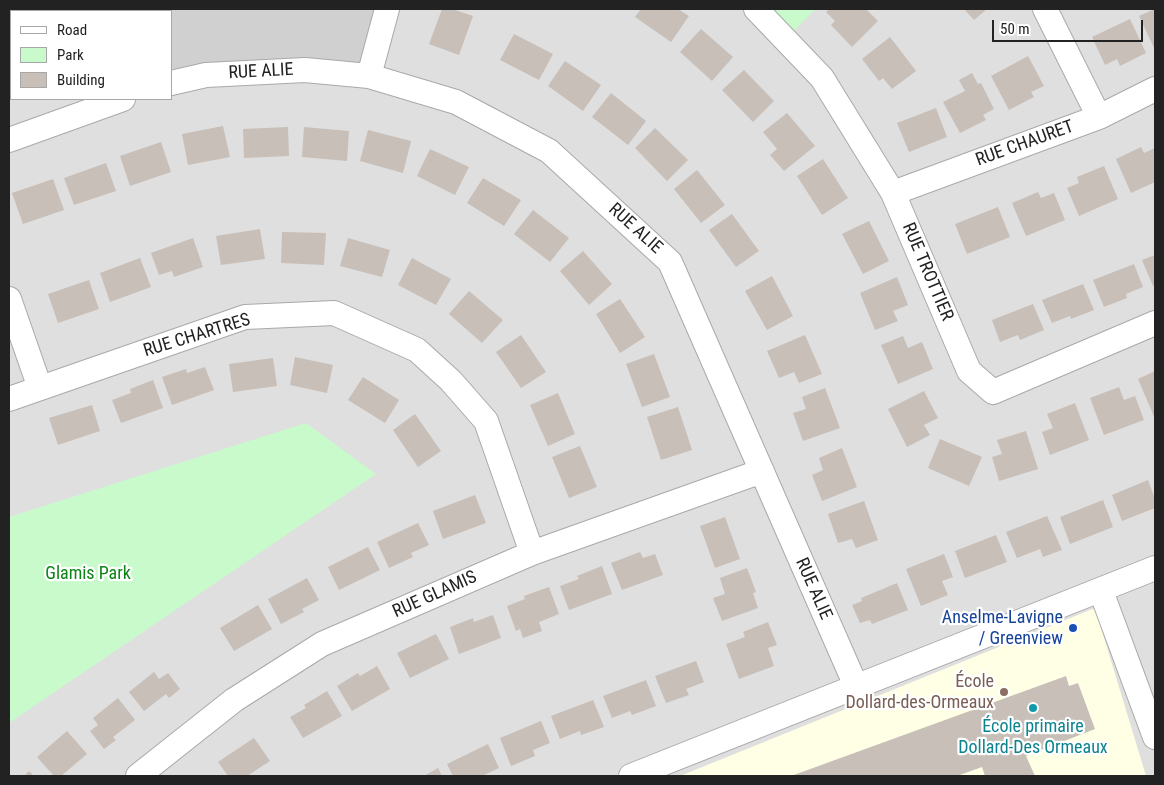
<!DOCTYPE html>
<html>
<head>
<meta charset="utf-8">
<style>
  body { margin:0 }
  #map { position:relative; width:1164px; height:785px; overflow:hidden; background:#f2efe9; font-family:"Roboto Condensed",sans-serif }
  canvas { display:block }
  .frame { position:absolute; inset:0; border:10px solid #222; pointer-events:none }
  .legend { position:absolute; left:10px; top:10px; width:162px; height:90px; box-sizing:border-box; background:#fff; border:1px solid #a7a7a7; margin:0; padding:6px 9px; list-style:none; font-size:15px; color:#222 }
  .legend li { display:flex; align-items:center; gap:10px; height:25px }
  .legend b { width:25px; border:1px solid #a7a7a7 }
  .scale { position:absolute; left:992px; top:20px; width:151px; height:22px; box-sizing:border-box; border:2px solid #222; border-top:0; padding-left:6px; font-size:15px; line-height:18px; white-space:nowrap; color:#222; -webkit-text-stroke:4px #fff; paint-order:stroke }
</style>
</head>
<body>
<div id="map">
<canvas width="1164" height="785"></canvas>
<div class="frame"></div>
<ul class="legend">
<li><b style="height:6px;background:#fff"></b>Road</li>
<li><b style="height:14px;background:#c8facc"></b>Park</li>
<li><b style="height:14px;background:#c7bfb8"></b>Building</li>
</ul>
<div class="scale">50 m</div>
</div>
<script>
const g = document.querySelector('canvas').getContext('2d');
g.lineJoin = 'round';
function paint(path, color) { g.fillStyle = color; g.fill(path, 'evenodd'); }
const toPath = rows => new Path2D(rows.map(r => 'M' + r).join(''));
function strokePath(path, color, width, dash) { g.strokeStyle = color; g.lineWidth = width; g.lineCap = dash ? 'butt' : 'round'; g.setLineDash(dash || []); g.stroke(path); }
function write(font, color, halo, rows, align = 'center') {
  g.font = font + ' "Roboto Condensed",sans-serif'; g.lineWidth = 4.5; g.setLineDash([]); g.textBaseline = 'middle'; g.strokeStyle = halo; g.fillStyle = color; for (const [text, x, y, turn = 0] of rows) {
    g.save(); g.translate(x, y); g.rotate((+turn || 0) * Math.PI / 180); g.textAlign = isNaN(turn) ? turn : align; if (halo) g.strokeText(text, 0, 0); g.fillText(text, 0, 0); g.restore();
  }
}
paint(toPath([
  [9,9,108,9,109,11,11,11,11,99,171,99,171,71,380,9,1155,9,1155,776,9,776]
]), '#e0dfdf');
paint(toPath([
  [1095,608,1146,776,680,776]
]), '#ffffe5');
paint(toPath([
  [108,9,380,9,364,69,171,71,171,11,109,11]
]), '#d0d0d0');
paint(toPath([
  [771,9,815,9,794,31],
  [306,423,376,474,9,723,9,517]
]), '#c8facc');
paint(toPath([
  [442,9,452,9,473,16,459,55,429,44],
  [641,9,678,9,689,16,671,42,635,17],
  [829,9,866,9,878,21,852,47,831,25,835,21,826,12],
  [964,9,987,9,974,20],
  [1155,9,1155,50,1139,16],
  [1130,19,1146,53,1120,66,1117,59,1105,65,1092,37],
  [701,29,733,57,712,81,680,52],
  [514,34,553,54,539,80,500,60],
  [890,37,916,71,892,89,883,78,879,81,862,59],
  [11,47,11,79,9,80,9,48],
  [1028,56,1044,86,1031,92,1034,97,1009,110,991,76],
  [565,61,601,85,583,111,548,86],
  [744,70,774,101,753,122,722,90],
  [972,73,978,84,981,83,994,109,983,115,986,120,960,133,943,102,965,91,959,80],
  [611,93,646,121,628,145,592,117],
  [936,108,947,137,909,152,897,123],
  [787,113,815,146,784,171,770,155,777,149,763,132],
  [223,126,230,157,188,165,182,134],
  [288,127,289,156,244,158,243,129],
  [304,127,349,131,347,161,302,157],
  [655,128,688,160,667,181,635,148],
  [368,130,411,141,403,173,360,161],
  [161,142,171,172,130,186,120,156],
  [1141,147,1144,153,1155,148,1155,182,1131,193,1116,159],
  [430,149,469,167,455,195,417,176],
  [823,159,848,198,822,215,797,176],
  [106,163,116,191,74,205,64,178],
  [1104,166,1118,199,1079,216,1067,188,1079,183,1077,177],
  [697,170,725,205,701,223,674,189],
  [483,178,521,200,504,226,467,203],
  [53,179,64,210,23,224,12,193],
  [1038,192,1041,198,1054,193,1065,220,1026,236,1012,203],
  [998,207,1010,237,967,254,955,224],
  [533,210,569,238,550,262,514,234],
  [732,214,759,251,736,267,709,230],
  [869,221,889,261,863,274,842,234],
  [260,229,265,259,221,265,216,236],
  [282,232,326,233,324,265,281,263],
  [193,238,203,267,174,277,172,271,159,275,151,253],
  [348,238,390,250,382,277,340,266],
  [583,251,612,284,589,305,560,271],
  [1155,255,1155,285,1153,286,1142,260],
  [140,258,151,287,110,302,100,273],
  [412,258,451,279,436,305,398,285],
  [1134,264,1143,287,1126,294,1127,298,1104,307,1093,280],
  [772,276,793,316,767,330,745,291],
  [897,277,908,305,893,311,898,321,875,330,860,293],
  [89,280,99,309,58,323,48,294],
  [1083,284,1094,310,1071,319,1070,316,1052,323,1042,300],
  [469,291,503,320,482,343,449,314],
  [620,299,645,337,620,353,596,314],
  [1033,304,1044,330,1020,340,1018,335,1000,342,992,320],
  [521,335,546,372,521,388,496,352],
  [805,335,822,374,799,383,794,372,779,378,767,351],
  [903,336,908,348,922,342,933,369,898,384,881,345],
  [654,354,670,397,642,407,626,364],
  [295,357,333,365,327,393,290,385],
  [273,358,277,386,233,392,229,364],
  [205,367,214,390,172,405,162,377,186,369,187,373],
  [1155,371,1155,419,1138,379],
  [363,377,399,400,385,423,348,400],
  [153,380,163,408,121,423,112,400,131,393,130,389],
  [1119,387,1124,400,1135,396,1144,420,1104,435,1090,398],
  [825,388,840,428,803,441,793,413,806,409,802,397],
  [924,391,938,418,924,425,930,435,907,447,888,409],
  [558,393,575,434,548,446,530,405],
  [1075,403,1089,440,1050,455,1042,432,1053,428,1047,414],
  [92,405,100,431,58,445,49,418],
  [678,407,692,450,661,460,647,417],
  [415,414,441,451,418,467,393,430],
  [1026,431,1038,469,999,481,992,457,1002,454,997,440],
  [940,439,982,457,969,486,928,468],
  [580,446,597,487,569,498,552,457],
  [842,448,857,487,822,501,812,475,823,470,819,458],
  [1148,480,1155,499,1155,508,1122,521,1112,495],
  [475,495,486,523,443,539,433,511],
  [1103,500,1113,527,1070,544,1060,517],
  [864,501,878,540,856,548,852,539,838,543,828,514],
  [1047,516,1062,550,1043,557,1040,549,1017,558,1006,532],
  [725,517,740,559,715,568,700,526],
  [418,523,429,545,411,553,413,557,389,568,377,542],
  [996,535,1007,562,965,578,955,551],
  [368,547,380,570,339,590,328,567],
  [640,552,643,558,655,554,663,575,622,590,611,563],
  [944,554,953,577,942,581,948,595,921,606,906,569],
  [602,566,612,594,569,610,560,586,579,579,577,576],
  [747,568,756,592,753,593,758,608,722,621,713,598,725,594,720,578],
  [307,578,319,600,302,609,304,612,281,624,268,599],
  [897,583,908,610,872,624,870,620,860,623,852,605,862,601,861,598],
  [549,587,559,614,539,622,542,631,523,638,520,629,516,631,507,606,525,599,524,596],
  [258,605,272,629,234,651,220,628],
  [493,615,501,638,459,654,450,627,473,618,474,622],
  [768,622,777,645,768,648,774,666,739,679,726,644,745,637,743,632],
  [436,634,449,659,410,678,397,653],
  [696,661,704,682,686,689,689,695,666,703,655,676],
  [377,666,390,689,352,711,337,686,358,673,360,676],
  [154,672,159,679,168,673,180,689,169,698,166,694,144,711,129,692],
  [1066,676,1069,686,1078,683,1095,729,1026,756,1035,776,985,776,982,767,957,776,791,776],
  [646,680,656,706,632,715,630,711,612,718,603,696],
  [327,691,342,716,303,738,290,717,306,708,304,705],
  [118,698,135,720,113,737,116,740,104,749,90,731,98,725,93,718],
  [593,700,604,727,581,735,580,731,560,739,551,716],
  [541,721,550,743,533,750,535,756,511,766,500,738],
  [67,731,87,754,61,776,54,776,37,757],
  [254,738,270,761,247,776,228,776,218,762],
  [488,744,499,768,482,776,453,776,447,764],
  [438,768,442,776,424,776],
  [29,771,34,776,24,776]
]), '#c7bfb8');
const minor = toPath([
  [756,9,822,78,893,193,969,371,993,392,1155,323],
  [1045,9,1099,117],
  [369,76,387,9],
  [171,83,206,75,305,70,369,76,456,102,549,151,670,262,856,686],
  [9,140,123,99],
  [893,193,1099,117,1155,89],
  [9,299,40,388],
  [9,399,245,317,334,313,417,350,451,381,486,421,532,553],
  [1101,591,1155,737],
  [138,776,234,700,322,644,532,553,762,471],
  [631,776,1155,568]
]);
strokePath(minor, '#a9a9a9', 26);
strokePath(minor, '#fff', 24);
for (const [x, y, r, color] of [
  [1073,628,5,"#1a4fb4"],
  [1004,692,5,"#8d6e63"],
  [1033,708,5,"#0f9aa8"]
]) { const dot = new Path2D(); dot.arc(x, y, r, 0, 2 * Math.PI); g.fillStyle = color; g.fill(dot); strokePath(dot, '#fff', 2); }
write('18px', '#222', '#fff', [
  ["RUE ALIE",261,72,-3],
  ["RUE CHAURET",1025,144,-20],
  ["RUE ALIE",635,229,42],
  ["RUE TROTTIER",927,272,67],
  ["RUE CHARTRES",197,336,-17],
  ["RUE ALIE",813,589,66],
  ["RUE GLAMIS",435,595,-24]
]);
write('18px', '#0c8416', '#fff', [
  ["Glamis Park",88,574]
]);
write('18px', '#164399', '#fff', [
  ["Anselme-Lavigne",1063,618],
  ["/ Greenview",1063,639]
], 'right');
write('18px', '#785e54', '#fff', [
  ["École",994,682],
  ["Dollard-des-Ormeaux",994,703]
], 'right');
write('18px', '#0d838f', '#fff', [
  ["École primaire",1033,727],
  ["Dollard-Des Ormeaux",1033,748]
]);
</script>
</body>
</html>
